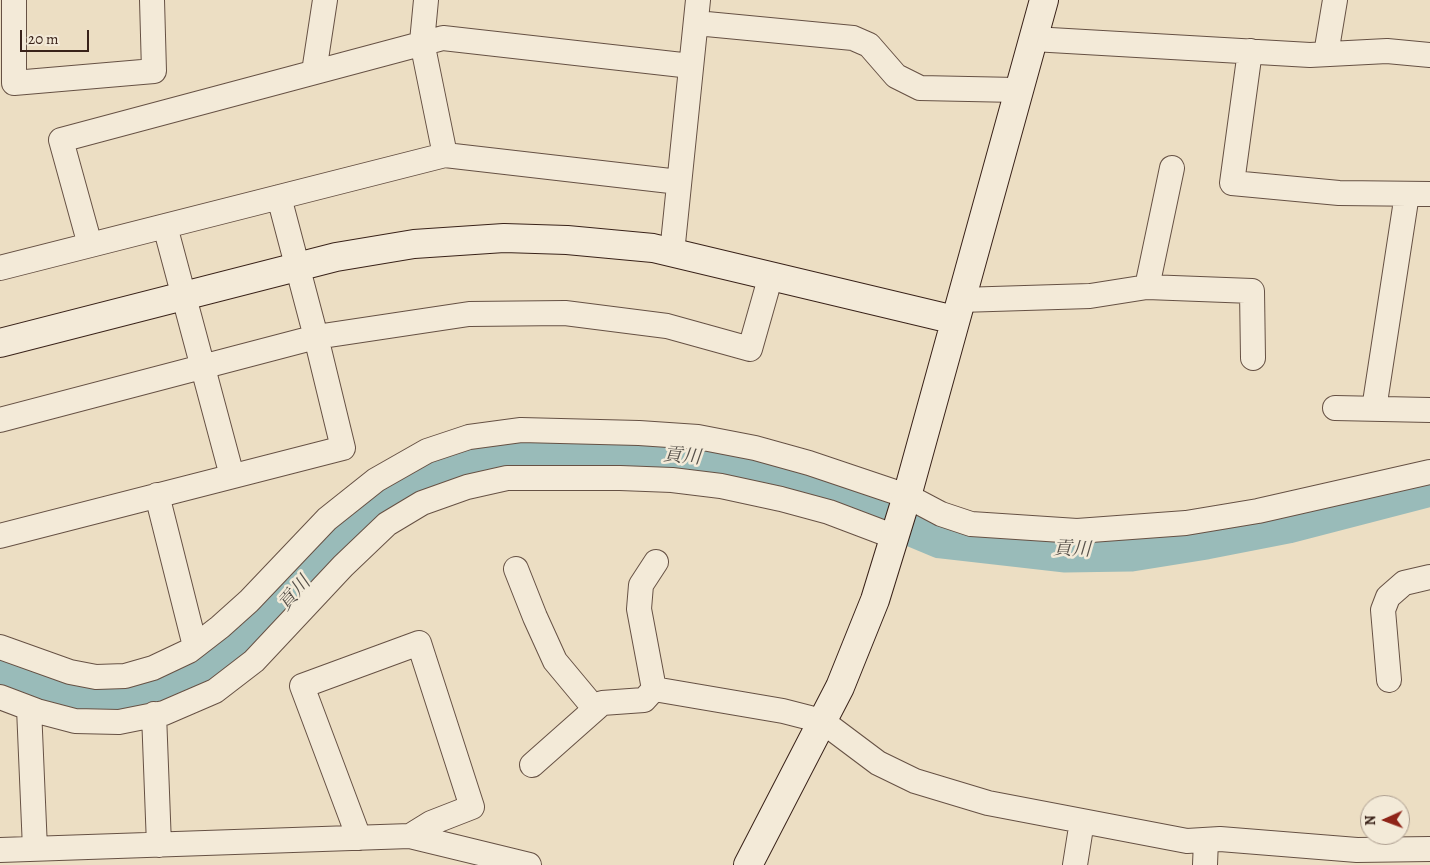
<!DOCTYPE html>
<html>
<head>
<meta charset="utf-8">
<style>
  body { margin:0 }
  #map { position:relative; width:1430px; height:865px; overflow:hidden; background:#ecdec3; font-family:Alegreya,serif }
  canvas { display:block }
  .north { position:absolute; left:1360px; top:795px; width:50px; height:50px; box-sizing:border-box; background:#f3ead8; border:1px solid #a99a8c; border-radius:50%; rotate:268deg; font-size:14px; font-weight:700; line-height:20px; text-align:center; color:#392219 }
  .north::after { content:''; display:block; margin:auto; width:18px; height:22px; background:#8f2418; clip-path:polygon(50% 0,100% 100%,50% 72%,0 100%) }
  .scale { position:absolute; left:20px; top:30px; width:69px; height:22px; box-sizing:border-box; border:2px solid #392219; border-top:0; padding-left:6px; font-size:15px; line-height:18px; white-space:nowrap; color:#392219; -webkit-text-stroke:4px #f3ead8; paint-order:stroke }
</style>
</head>
<body>
<div id="map">
<canvas width="1430" height="865"></canvas>
<div class="north">N</div>
<div class="scale">20 m</div>
</div>
<script>
const g = document.querySelector('canvas').getContext('2d');
g.lineJoin = 'round';
const toPath = rows => new Path2D(rows.map(r => 'M' + r).join(''));
function strokePath(path, color, width, dash) { g.strokeStyle = color; g.lineWidth = width; g.lineCap = dash ? 'butt' : 'round'; g.setLineDash(dash || []); g.stroke(path); }
function write(font, color, halo, rows, align = 'center') {
  g.font = font + ' Alegreya,"Noto Serif JP",serif'; g.lineWidth = 5; g.setLineDash([]); g.textBaseline = 'middle'; g.strokeStyle = halo; g.fillStyle = color; for (const [text, x, y, turn = 0] of rows) {
    g.save(); g.translate(x, y); g.rotate((+turn || 0) * Math.PI / 180); g.textAlign = isNaN(turn) ? turn : align; if (halo) g.strokeText(text, 0, 0); g.fillText(text, 0, 0); g.restore();
  }
}
strokePath(toPath([
  [0,665,36,679,83,693,127,697,159,694,194,682,236,655,270,623,341,540,381,507,420,484,468,466,524,453,620,453,694,457,778,470,941,538,1064,552,1131,551,1206,539,1288,523,1430,486]
]), '#99bbb9', 41);
const street = toPath([
  [14,0,14,83,154,71,152,0],
  [426,0,422,42,445,155],
  [696,23,853,38,869,45,896,76,920,88,1017,90],
  [1033,39,1310,55,1387,51,1430,55],
  [1250,51,1232,183,1339,193,1430,194],
  [1326,54,1335,0],
  [314,72,325,0],
  [165,226,232,476],
  [90,245,61,140,443,38,691,66],
  [672,253,698,0],
  [0,268,445,155,679,182],
  [1147,287,1172,168],
  [960,300,1090,296,1147,287,1252,291,1253,358],
  [1335,408,1430,410],
  [1374,409,1407,194],
  [0,420,316,337,469,314,565,313,667,326,750,349,771,275],
  [157,495,195,646],
  [0,536,343,448,316,337,279,197],
  [516,569,535,617,555,661,595,709],
  [0,647,70,672,96,677,125,676,153,668,189,651,220,627,249,601,327,519,376,480,427,451,469,437,521,430,639,433,698,437,755,448,809,463,907,496,941,514,971,524,1077,531,1186,523,1258,511,1430,472],
  [1389,680,1383,610,1388,597,1404,583,1430,577],
  [654,689,639,609,641,585,656,562],
  [0,697,37,711,75,721,119,722,164,713,215,691,254,661,343,566,387,524,422,503,467,487,507,478,620,478,672,480,721,486,781,499,829,512,895,537],
  [29,708,35,849],
  [154,714,159,845],
  [532,765,602,703,644,700,654,689,783,711,822,721,878,763,915,781,988,803,1187,841,1220,839,1357,850,1430,849],
  [359,838,302,686,419,643,472,807,431,823,410,836],
  [0,850,410,836,529,865],
  [1075,865,1082,821],
  [1205,865,1206,840]
]);
const secondary = toPath([
  [0,343,336,257,414,244,504,238,567,240,653,248,955,320],
  [748,865,840,687,875,600,907,496,1044,0]
]);
strokePath(street, '#665144', 26);
strokePath(secondary, '#392219', 30);
strokePath(street, '#f3ead8', 24);
strokePath(secondary, '#f3ead8', 28);
write('italic 19px', '#565049', '#f3ead8', [
  ["貢川",682,457,5],
  ["貢川",1072,550,2],
  ["貢川",295,594,-49]
]);
</script>
</body>
</html>
